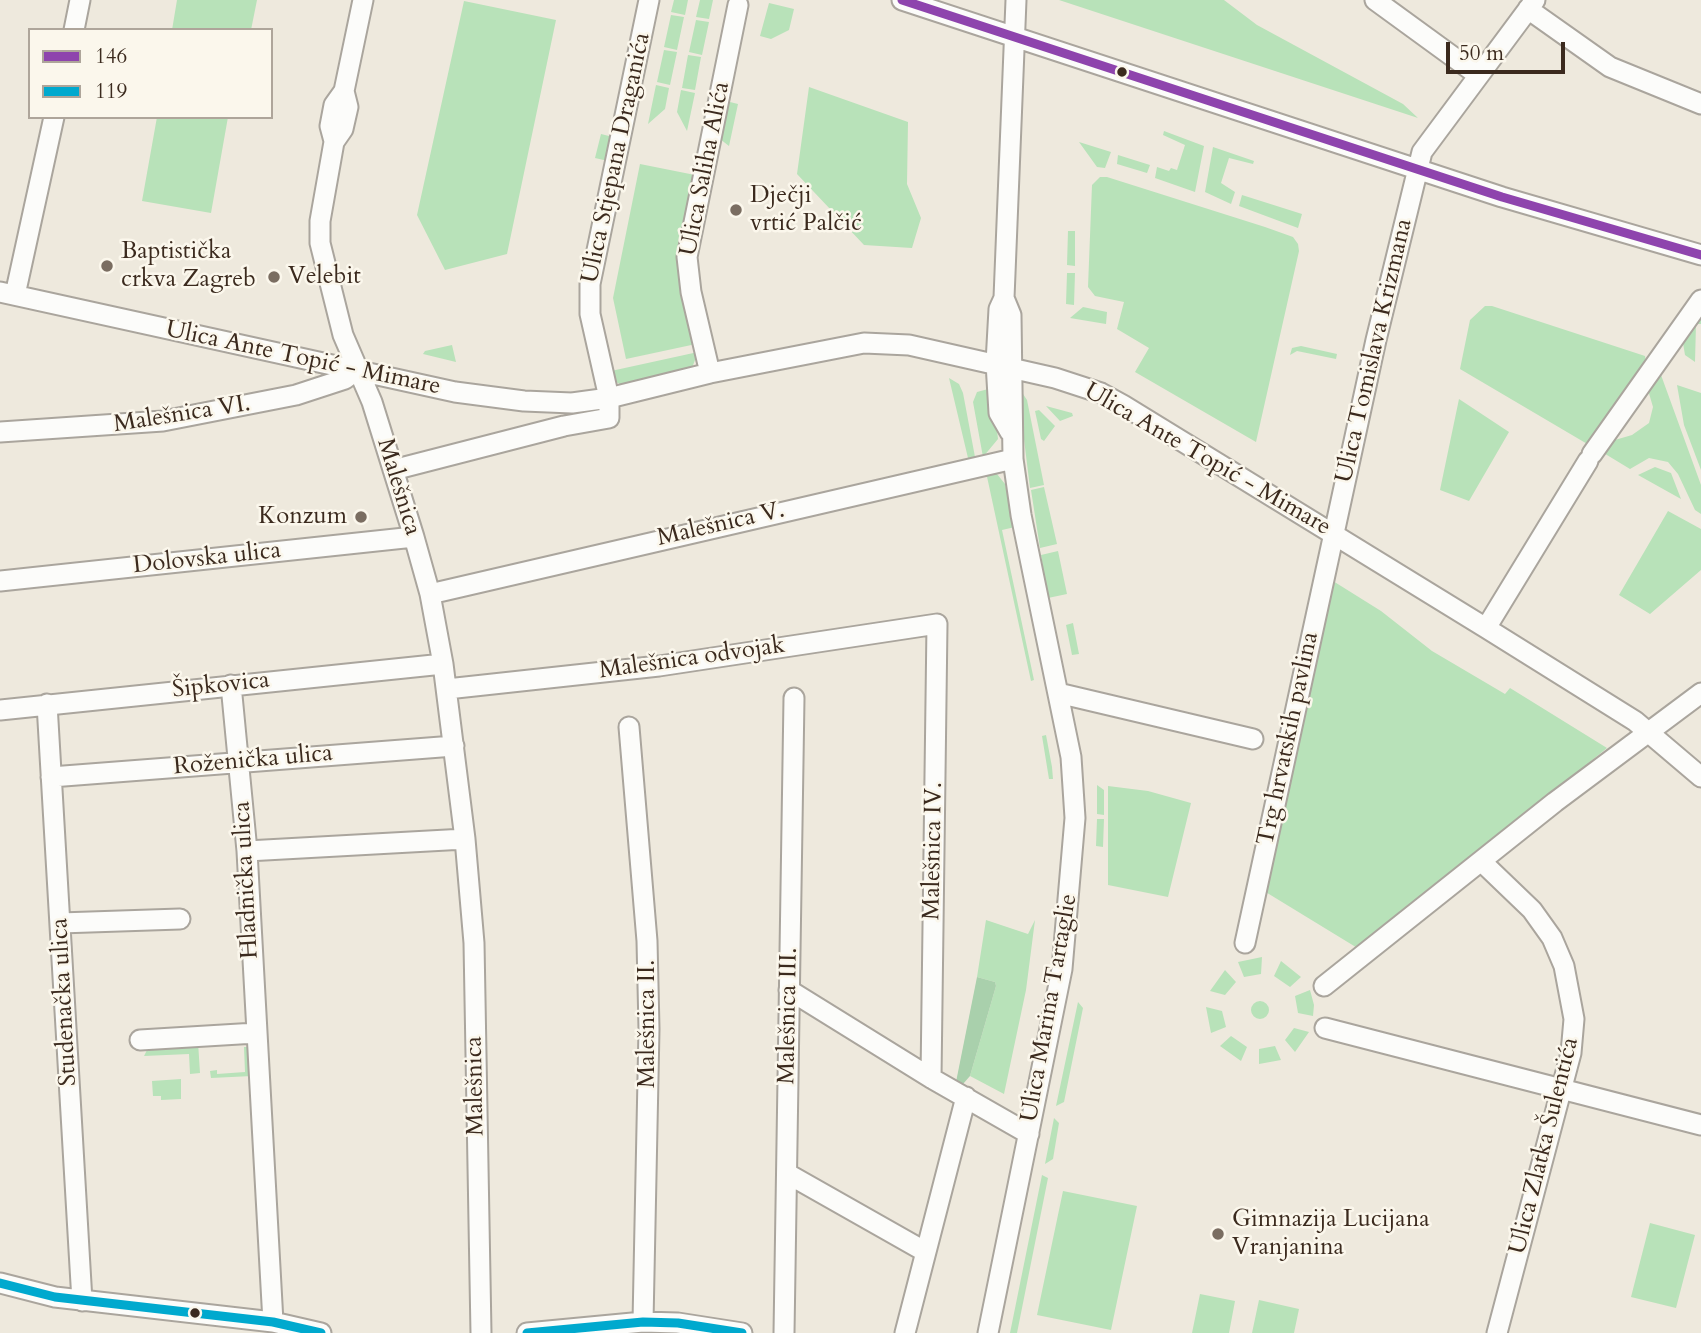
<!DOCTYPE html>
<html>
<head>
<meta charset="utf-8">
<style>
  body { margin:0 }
  #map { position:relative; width:1701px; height:1333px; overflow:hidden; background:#eee9dd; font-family:Cardo,serif }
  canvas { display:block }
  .legend { position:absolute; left:28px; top:28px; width:245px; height:91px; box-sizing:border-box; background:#fbf7ec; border:2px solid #aea59a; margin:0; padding:9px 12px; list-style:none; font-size:21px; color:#3b2a1e }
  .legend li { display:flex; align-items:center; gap:14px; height:35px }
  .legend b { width:35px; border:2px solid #aea59a }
  .scale { position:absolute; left:1446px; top:42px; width:119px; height:32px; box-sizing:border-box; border:4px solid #3b2a1e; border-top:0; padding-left:9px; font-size:21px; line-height:24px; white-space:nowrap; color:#3b2a1e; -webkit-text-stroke:5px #fbf7ec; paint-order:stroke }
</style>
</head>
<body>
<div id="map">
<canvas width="1701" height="1333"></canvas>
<ul class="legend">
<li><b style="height:9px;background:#8e44ad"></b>146</li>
<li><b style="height:9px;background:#00a9ce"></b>119</li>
</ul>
<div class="scale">50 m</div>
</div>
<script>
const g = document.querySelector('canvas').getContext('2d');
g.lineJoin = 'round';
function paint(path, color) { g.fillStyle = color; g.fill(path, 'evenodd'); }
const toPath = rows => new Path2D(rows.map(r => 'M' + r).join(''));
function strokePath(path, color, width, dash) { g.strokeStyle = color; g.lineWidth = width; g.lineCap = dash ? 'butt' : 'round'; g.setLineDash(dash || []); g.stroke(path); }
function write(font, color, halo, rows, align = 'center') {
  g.font = font + ' Cardo,serif'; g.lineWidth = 5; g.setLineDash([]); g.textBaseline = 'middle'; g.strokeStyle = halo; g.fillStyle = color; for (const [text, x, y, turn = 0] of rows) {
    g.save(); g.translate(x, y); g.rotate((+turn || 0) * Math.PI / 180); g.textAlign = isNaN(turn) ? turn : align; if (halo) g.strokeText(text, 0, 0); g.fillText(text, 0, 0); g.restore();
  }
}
paint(toPath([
  [177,0,257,0,251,30,172,30],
  [674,0,688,0,685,15,671,12],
  [700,0,713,0,709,19,696,17],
  [1059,0,1224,0,1257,25,1403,104,1418,118],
  [464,1,556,20,507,254,445,270,417,215],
  [769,3,794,9,789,30,771,39,760,36],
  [671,15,684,17,677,50,664,47],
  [696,20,709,22,702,55,689,52],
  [664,50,677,52,670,85,657,82],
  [688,55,701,57,695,90,682,88],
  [656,85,669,88,665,109,648,124],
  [809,87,908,122,907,184,921,218,912,248,864,245,797,174],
  [681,90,695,93,687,131,677,112],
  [726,101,738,104,729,146,720,139],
  [157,117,228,117,211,213,142,201],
  [1164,131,1204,146,1195,192,1155,178,1157,167,1169,171,1171,168,1177,170,1185,145,1163,135],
  [601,134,613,137,608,161,595,158],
  [1079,142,1111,152,1105,168,1097,167],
  [1213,147,1254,161,1253,164,1229,158,1221,183,1235,192,1231,204,1205,192],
  [1118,155,1150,165,1147,173,1117,164],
  [640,164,695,175,696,344,626,359,613,298],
  [1100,177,1107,177,1265,227,1293,237,1298,244,1299,251,1256,442,1135,372,1149,348,1117,329,1124,302,1095,296,1088,287,1092,185],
  [1242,195,1302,214,1298,228,1239,206],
  [1068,231,1075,231,1075,266,1067,265],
  [1067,273,1075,273,1074,305,1066,304],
  [1485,306,1492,306,1645,356,1646,363,1589,445,1460,369,1470,320],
  [1083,307,1107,312,1106,324,1070,318],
  [1701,315,1701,324,1696,324,1695,362,1685,355,1683,343],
  [452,345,456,362,423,354,425,351],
  [1301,346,1337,354,1336,359,1297,351,1290,355,1292,348],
  [698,352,692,368,622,385,616,382,611,371],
  [1661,375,1701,485,1701,514,1695,510,1678,474,1668,462,1649,458,1630,469,1602,452,1608,442,1632,435,1649,423,1653,407,1648,390],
  [949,378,959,384,963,393,975,457,968,458],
  [1677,385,1701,393,1701,470,1684,425],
  [992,388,998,439,983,457,973,402,977,392],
  [1021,391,1027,400,1044,485,1030,488,1019,399],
  [1459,399,1509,432,1469,501,1440,490],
  [1046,406,1072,413,1073,416,1060,421],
  [1039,410,1055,426,1044,441,1041,439,1035,411],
  [1655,467,1671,473,1681,499,1638,475],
  [986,472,997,474,1005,484,1015,527,1002,530,1034,680,1031,681],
  [1044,487,1057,544,1040,548,1031,490],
  [1668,511,1701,529,1701,570,1650,614,1619,595],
  [1058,551,1067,594,1048,598,1041,555],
  [1333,581,1381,611,1432,651,1505,694,1510,688,1607,748,1359,949,1264,891],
  [1073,623,1079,654,1072,655,1066,625],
  [1046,735,1052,767,1053,779,1049,779,1042,736],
  [1097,785,1104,790,1104,815,1097,814],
  [1108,786,1148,791,1191,803,1168,897,1108,885],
  [1097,819,1104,819,1103,847,1096,846],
  [986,920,1028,934,1035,920,1026,990,1004,1094,970,1076,996,986,995,982,977,977],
  [1262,957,1261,974,1244,977,1238,962],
  [1281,961,1301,977,1290,987,1274,976],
  [1225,970,1236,982,1225,995,1210,991],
  [1310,990,1314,1005,1313,1016,1298,1013,1295,996],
  '1251 1010a9 9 0 1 1 18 0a9 9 0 1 1-18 0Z',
  [1078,1002,1083,1008,1064,1102,1056,1106],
  [1206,1007,1222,1011,1226,1027,1211,1033],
  [1294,1028,1309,1032,1295,1052,1285,1040],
  [1231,1036,1247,1047,1241,1061,1220,1046],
  [198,1042,200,1073,190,1074,189,1054,144,1056,149,1046],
  [1275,1046,1281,1060,1259,1064,1259,1049],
  [244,1047,251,1047,252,1076,211,1078,210,1071,217,1070,217,1074,245,1072],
  [181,1079,181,1099,161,1100,161,1096,153,1096,152,1081],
  [1054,1118,1059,1123,1053,1159,1045,1164],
  [1042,1175,1048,1178,1017,1333,1010,1333],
  [1063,1191,1137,1206,1111,1330,1037,1315],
  [1650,1223,1695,1235,1676,1308,1631,1297],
  [1200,1294,1235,1301,1229,1333,1192,1333],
  [1259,1300,1299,1309,1294,1333,1252,1333]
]), '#b8e2b9');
paint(toPath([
  [977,977,995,982,996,986,970,1076,963,1084,956,1082]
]), '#a9d0ac');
const minor = toPath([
  [902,0,1502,197,1701,255],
  [1375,0,1478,75],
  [1528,9,1610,67,1701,104],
  [74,30,80,0],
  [344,91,348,107,343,129,334,142,320,221,320,243,343,335,372,402,414,537,430,594,443,664,465,839,474,943,481,1333],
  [334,141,330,126,334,105,344,91,363,0],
  [0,292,455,392,524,401,572,403,609,398,710,373,864,343,909,345,1055,378,1101,393,1123,405,1486,628,1635,721,1701,777],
  [15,295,54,117],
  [710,373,691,292,687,257,738,5],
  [0,432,163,421,296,395,345,379,358,369],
  [1010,432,999,413,996,363,999,309,1004,298,1016,0],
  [1592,454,1701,300],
  [393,470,564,426,609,418,609,398,590,314,590,284,649,0],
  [0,581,414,537],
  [430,594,1013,459],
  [1486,628,1588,461],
  [231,685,247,851,273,1322],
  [447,689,659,666,937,624,931,1078],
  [1058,693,1253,739],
  [47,704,82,1301],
  [0,710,443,664],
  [629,727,647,941,649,1029,643,1322],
  [51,777,454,746],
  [247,851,465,839],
  [1482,862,1532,910,1552,938,1564,966,1574,1019,1571,1053,1497,1333],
  [60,923,180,919],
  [1245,943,1376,340,1422,152,1535,0],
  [1324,986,1555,802,1701,693],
  [789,990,931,1078,1029,1134],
  [1325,1028,1701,1125],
  [140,1040,256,1033],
  [788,1174,924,1251],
  [0,1283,55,1297,273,1322,321,1333],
  [527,1333,643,1322,678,1323,742,1333],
  [784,1333,794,698],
  [905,1333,966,1097],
  [988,1333,1062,969,1075,818,1071,757,1021,515,1013,459,1011,315,1004,298]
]);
strokePath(minor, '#aaa59d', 23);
strokePath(minor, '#fcfcfa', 19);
strokePath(toPath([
  [902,0,1502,197,1701,255]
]), '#8e44ad', 9);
strokePath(toPath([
  [0,1283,55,1297,273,1322,321,1333],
  [527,1333,643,1322,678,1323,742,1333]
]), '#00a9ce', 9);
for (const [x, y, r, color] of [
  [1122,72,6,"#3b2a1e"],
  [736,210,7,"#7a6d61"],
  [107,266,7,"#7a6d61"],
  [274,277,7,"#7a6d61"],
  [361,517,7,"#7a6d61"],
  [1218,1234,7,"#7a6d61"],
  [195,1313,6,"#3b2a1e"]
]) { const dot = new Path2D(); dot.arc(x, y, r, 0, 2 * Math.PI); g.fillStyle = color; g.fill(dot); strokePath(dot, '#fbf7ec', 2.5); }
write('24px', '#3b2a1e', '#fbf7ec', [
  ["Ulica Stjepana Draganića",617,158,-78],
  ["Ulica Saliha Alića",706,169,-79],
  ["Ulica Tomislava Krizmana",1375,351,-77],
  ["Ulica Ante Topić - Mimare",303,359,12],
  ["Malešnica VI.",182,415,-9],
  ["Ulica Ante Topić - Mimare",1207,460,30],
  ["Malešnica",398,487,73],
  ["Malešnica V.",721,525,-13],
  ["Dolovska ulica",207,559,-6],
  ["Malešnica odvojak",692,659,-8],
  ["Šipkovica",221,686,-6],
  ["Trg hrvatskih pavlina",1289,739,-78],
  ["Roženička ulica",253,761,-5],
  ["Malešnica IV.",934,851,-89],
  ["Hladnička ulica",247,880,-93],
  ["Studenačka ulica",65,1002,-93],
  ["Ulica Marina Tartaglie",1050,1008,-80],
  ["Malešnica III.",789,1016,-89],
  ["Malešnica II.",648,1024,-90],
  ["Malešnica",476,1086,-91],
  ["Ulica Zlatka Šulentića",1545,1146,-76]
]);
write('24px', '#3b2a1e', '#fbf7ec', [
  ["Dječji",750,196],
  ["vrtić Palčić",750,224],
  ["Baptistička",121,252],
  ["crkva Zagreb",121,280],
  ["Velebit",288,277],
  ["Konzum",347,517,"right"],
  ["Gimnazija Lucijana",1232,1220],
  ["Vranjanina",1232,1248]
], 'left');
</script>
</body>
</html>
